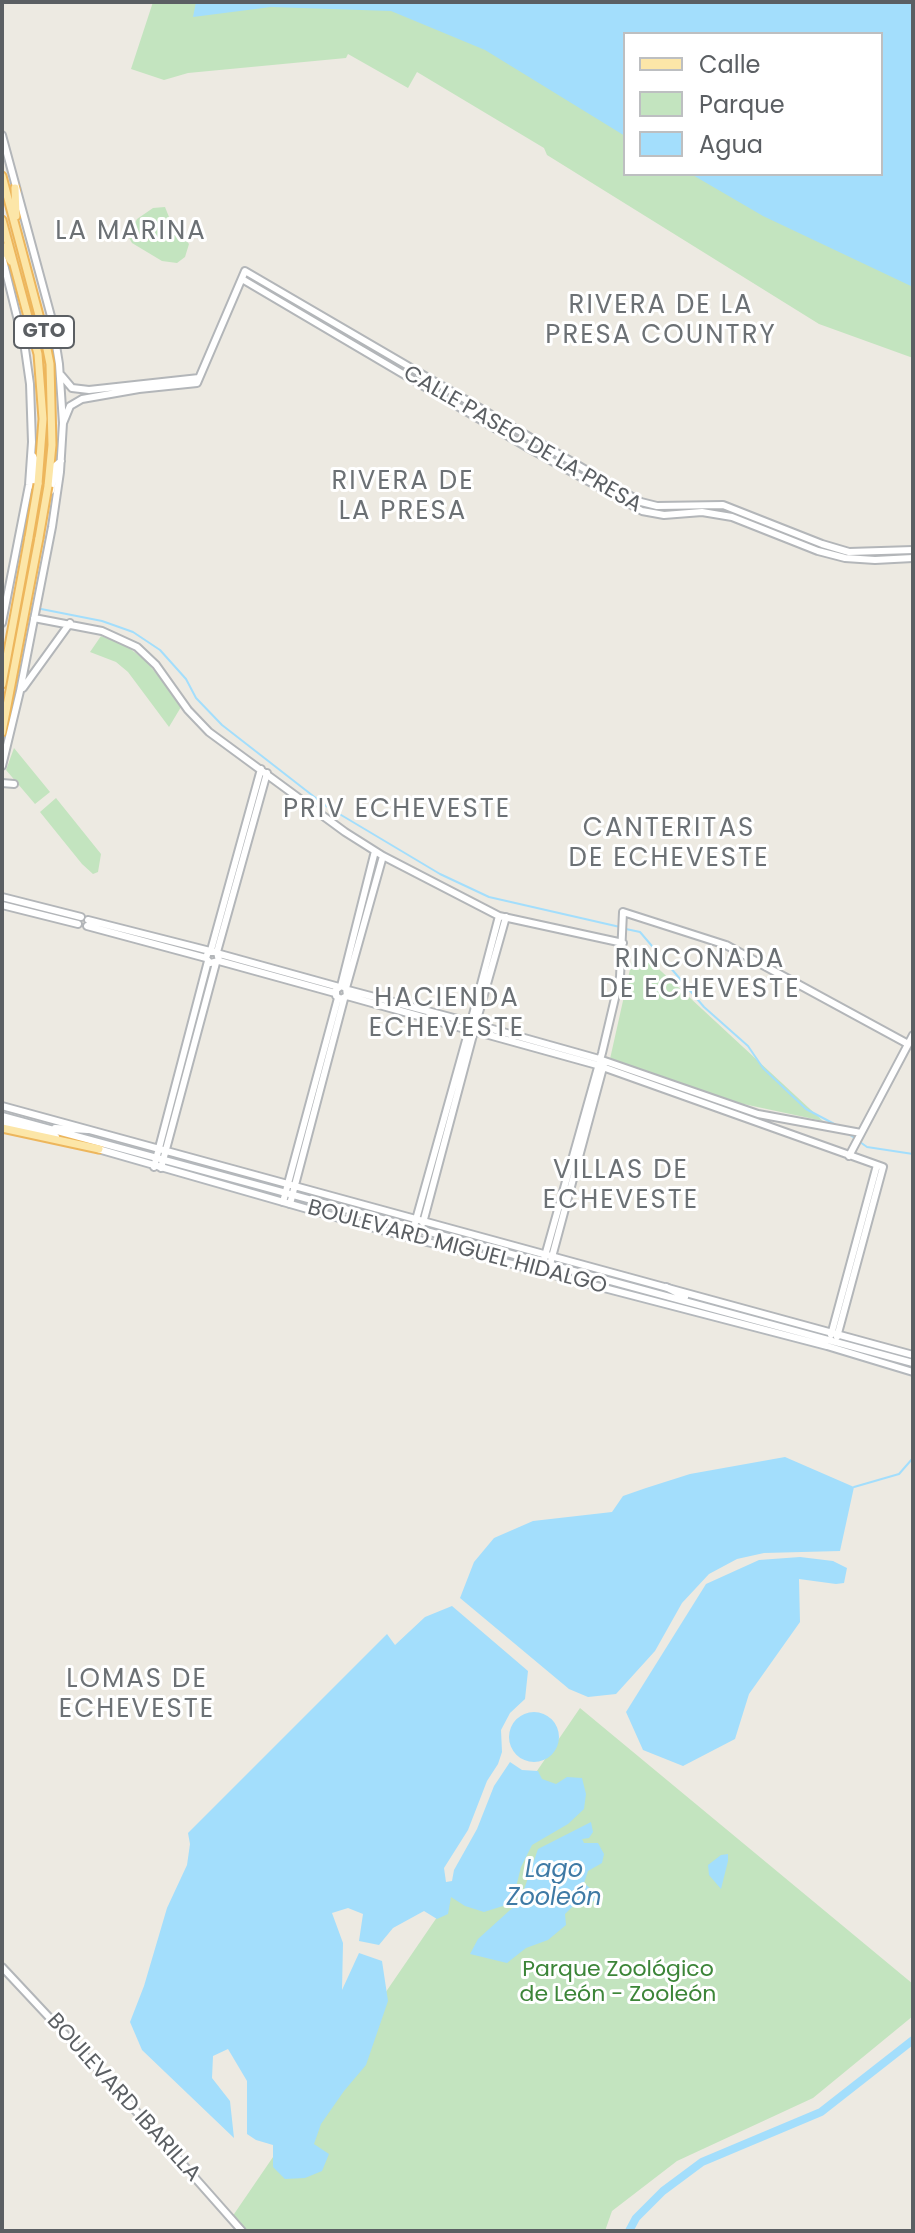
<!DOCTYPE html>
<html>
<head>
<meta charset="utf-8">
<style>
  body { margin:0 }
  #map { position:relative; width:915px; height:2233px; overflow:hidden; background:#edeae2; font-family:Poppins,sans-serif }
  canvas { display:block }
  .frame { position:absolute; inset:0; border:4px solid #5b5f63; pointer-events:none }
  .legend { position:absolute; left:623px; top:32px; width:260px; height:144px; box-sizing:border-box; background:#fff; border:2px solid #bdbfc1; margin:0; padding:10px 14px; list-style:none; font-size:24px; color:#5b5f63 }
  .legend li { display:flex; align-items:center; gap:16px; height:40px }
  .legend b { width:40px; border:2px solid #bdbfc1 }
</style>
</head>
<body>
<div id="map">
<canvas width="915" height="2233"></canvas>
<div class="frame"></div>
<ul class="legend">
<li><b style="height:10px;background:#fce6a8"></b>Calle</li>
<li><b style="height:22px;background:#c3e4bf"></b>Parque</li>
<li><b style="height:22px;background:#a3defc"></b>Agua</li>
</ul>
</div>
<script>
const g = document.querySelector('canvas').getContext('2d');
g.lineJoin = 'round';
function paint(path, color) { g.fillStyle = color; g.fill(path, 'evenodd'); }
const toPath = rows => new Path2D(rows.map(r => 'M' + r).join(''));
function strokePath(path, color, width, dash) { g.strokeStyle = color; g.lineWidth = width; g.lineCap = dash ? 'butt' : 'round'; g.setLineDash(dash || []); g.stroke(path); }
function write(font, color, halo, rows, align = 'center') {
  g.font = font + ' Poppins,sans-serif'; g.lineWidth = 6; g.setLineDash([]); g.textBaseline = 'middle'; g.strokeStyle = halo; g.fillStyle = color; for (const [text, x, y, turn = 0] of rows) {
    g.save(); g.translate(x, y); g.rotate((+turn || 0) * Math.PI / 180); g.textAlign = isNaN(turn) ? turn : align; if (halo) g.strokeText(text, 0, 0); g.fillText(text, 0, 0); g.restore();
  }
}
paint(toPath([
  [153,2,913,2,913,358,819,324,547,155,544,148,417,72,408,88,348,54,346,58,188,73,164,80,131,69],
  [625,34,881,34,881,174,625,174],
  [165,207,171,222,189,244,185,257,177,263,162,261,132,243,128,236,137,219,153,208],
  [101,636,125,645,145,660,164,683,181,707,169,727,128,672,116,662,90,652],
  [14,748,50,792,35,804,6,770],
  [56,798,101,854,98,872,93,874,82,864,40,812],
  [635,947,823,1121,734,1102,610,1059],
  [580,1708,913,1984,913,2016,813,2098,677,2161,612,2211,605,2231,243,2231,232,2217]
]), '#c3e4bf');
paint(toPath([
  [196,2,913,2,913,287,763,216,691,174,881,174,881,34,625,34,625,136,485,50,391,11,271,7,193,17],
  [785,1457,854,1487,840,1551,764,1553,737,1559,709,1574,682,1603,655,1651,616,1694,588,1697,569,1689,460,1598,474,1562,494,1538,533,1521,612,1512,623,1496,646,1488,690,1474],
  [800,1557,833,1561,847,1568,844,1583,836,1584,799,1579,800,1622,749,1694,735,1739,683,1766,643,1750,626,1712,706,1584,759,1560],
  [452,1606,528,1671,525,1699,510,1713,501,1730,502,1752,498,1764,487,1781,468,1830,444,1868,446,1882,452,1881,454,1870,477,1829,494,1786,510,1762,522,1770,538,1771,542,1779,556,1784,567,1777,582,1778,586,1794,584,1809,568,1824,532,1845,521,1867,515,1891,503,1906,484,1912,465,1906,451,1897,448,1914,437,1919,424,1911,393,1928,379,1945,359,1941,363,1914,348,1908,332,1913,343,1943,342,1990,359,1953,382,1961,388,2001,366,2065,344,2091,321,2124,314,2144,329,2154,322,2171,305,2178,285,2179,273,2167,273,2145,256,2140,247,2134,247,2081,228,2049,213,2056,212,2078,230,2101,234,2138,142,2050,130,2022,144,1986,167,1908,187,1865,190,1844,188,1833,387,1634,395,1645,425,1617],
  '509 1737a25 25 0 1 1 50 0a25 25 0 1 1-50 0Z',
  [591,1822,593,1832,589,1838,582,1839,584,1843,598,1843,604,1854,602,1863,588,1871,584,1883,599,1896,589,1905,580,1899,565,1914,566,1925,548,1940,526,1948,507,1963,470,1954,478,1939,520,1901,538,1849],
  [728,1854,728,1861,721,1889,709,1875,708,1865,721,1855]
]), '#a3defc');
strokePath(toPath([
  [31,607,102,621,133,632,160,650,186,679,196,698,222,725,326,806,440,874,489,897,620,927],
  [626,929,640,932,704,1007,748,1046,763,1068,785,1089,806,1109,838,1126],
  [846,1132,867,1147,913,1154],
  [854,1487,899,1474,913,1458]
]), '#a3defc', 2);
strokePath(toPath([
  [629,2231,636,2218,663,2191,702,2162,821,2112,913,2040]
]), '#a3defc', 8);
const tertiary = toPath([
  [2,135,52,320,59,364,63,423,60,472,52,527,20,691,2,766],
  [2,256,25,349,30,384,32,442,29,485,2,623],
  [242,279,530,449,642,511,664,515,702,512,732,517,818,551,845,558,875,560,913,558],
  [61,375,72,388,89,390,199,378],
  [63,423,70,406,82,399,139,389,197,383,245,271,641,502,657,506,723,505,822,544,849,552,913,550],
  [33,456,36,463,33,486,42,493,51,491,55,466,61,461],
  [34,618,102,631,137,647,156,665,188,710,209,732,345,832,383,856,499,916,623,943],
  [23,688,70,623],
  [2,783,14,784],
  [2,897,81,917],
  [2,905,78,924],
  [88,920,210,951],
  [87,926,206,958],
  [211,950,261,769],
  [217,952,267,773],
  [220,954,339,987],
  [219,961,217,952,208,952,206,958,210,963,219,961,335,993],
  [341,986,375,851],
  [346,988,383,856],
  [348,990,469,1022],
  [347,996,346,988,341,986,336,990,336,996,341,999,347,996,465,1029],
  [471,1022,499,916],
  [476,1023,506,917],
  [478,1025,599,1059,758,1114,861,1133],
  [478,1032,478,1026,475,1022,466,1025,466,1030,469,1034,478,1032,597,1065,883,1167,837,1337],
  [2,1106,913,1355],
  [849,1156,913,1035],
  [154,1167,208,961],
  [161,1168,216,963],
  [283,1202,338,998],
  [290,1204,344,999],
  [415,1223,468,1033],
  [423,1223,473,1035],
  [541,1270,602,1053,620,977,623,912,726,945,908,1044],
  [548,1272,604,1064],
  [831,1335,877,1165],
  [2,1967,119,2092,242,2231]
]);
const secondary = toPath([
  [2,1116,913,1363],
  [2,1122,56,1137],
  [55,1128,88,1130],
  [98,1149,381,1230,827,1346,913,1372],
  [666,1287,685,1297]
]);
const primary = toPath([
  [2,176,44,334,50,364,52,445,48,486],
  [15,188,16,216],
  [2,220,38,354,43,419,38,484],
  [2,246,11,261],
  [2,684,29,537],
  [2,732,39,538],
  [2,1128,99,1149]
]);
strokePath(tertiary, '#b3b6b9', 10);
strokePath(secondary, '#b4b8bc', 10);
strokePath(primary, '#edb65c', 11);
strokePath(tertiary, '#fff', 6);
strokePath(secondary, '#fff', 6);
strokePath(primary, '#fce6a8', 7);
const primaryBridge = toPath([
  [29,537,38,484],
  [39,538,48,486]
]);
strokePath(primaryBridge, '#edb65c', 11, []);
strokePath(primaryBridge, '#fce6a8', 7);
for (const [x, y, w] of [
  [44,332,60]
]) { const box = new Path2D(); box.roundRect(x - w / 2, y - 16, w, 32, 6); g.fillStyle = '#fff'; g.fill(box); strokePath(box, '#5b5f63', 2); }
write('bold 20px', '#5b5f63', null, [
  ["GTO",44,332]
]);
write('22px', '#5b5f63', '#fff', [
  ["CALLE PASEO DE LA PRESA",522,440,30],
  ["BOULEVARD MIGUEL HIDALGO",457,1248,15],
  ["BOULEVARD IBARILLA",123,2098,48]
]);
write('22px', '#3c8538', '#fff', [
  ["Parque Zoológico",618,1970],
  ["de León - Zooleón",618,1995]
]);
write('italic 24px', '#3f7aa5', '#fff', [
  ["Lago",554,1871],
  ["Zooleón",554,1899]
]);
g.letterSpacing = '2px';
write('26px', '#6c7175', '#fff', [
  ["LA MARINA",131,232],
  ["RIVERA DE LA",661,306],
  ["PRESA COUNTRY",661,336],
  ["RIVERA DE",403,482],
  ["LA PRESA",403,512],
  ["PRIV ECHEVESTE",397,810],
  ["CANTERITAS",669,829],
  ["DE ECHEVESTE",669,859],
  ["RINCONADA",700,960],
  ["DE ECHEVESTE",700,990],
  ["HACIENDA",447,999],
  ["ECHEVESTE",447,1029],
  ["VILLAS DE",621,1171],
  ["ECHEVESTE",621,1201],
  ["LOMAS DE",137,1680],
  ["ECHEVESTE",137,1710]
]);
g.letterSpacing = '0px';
</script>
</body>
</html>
